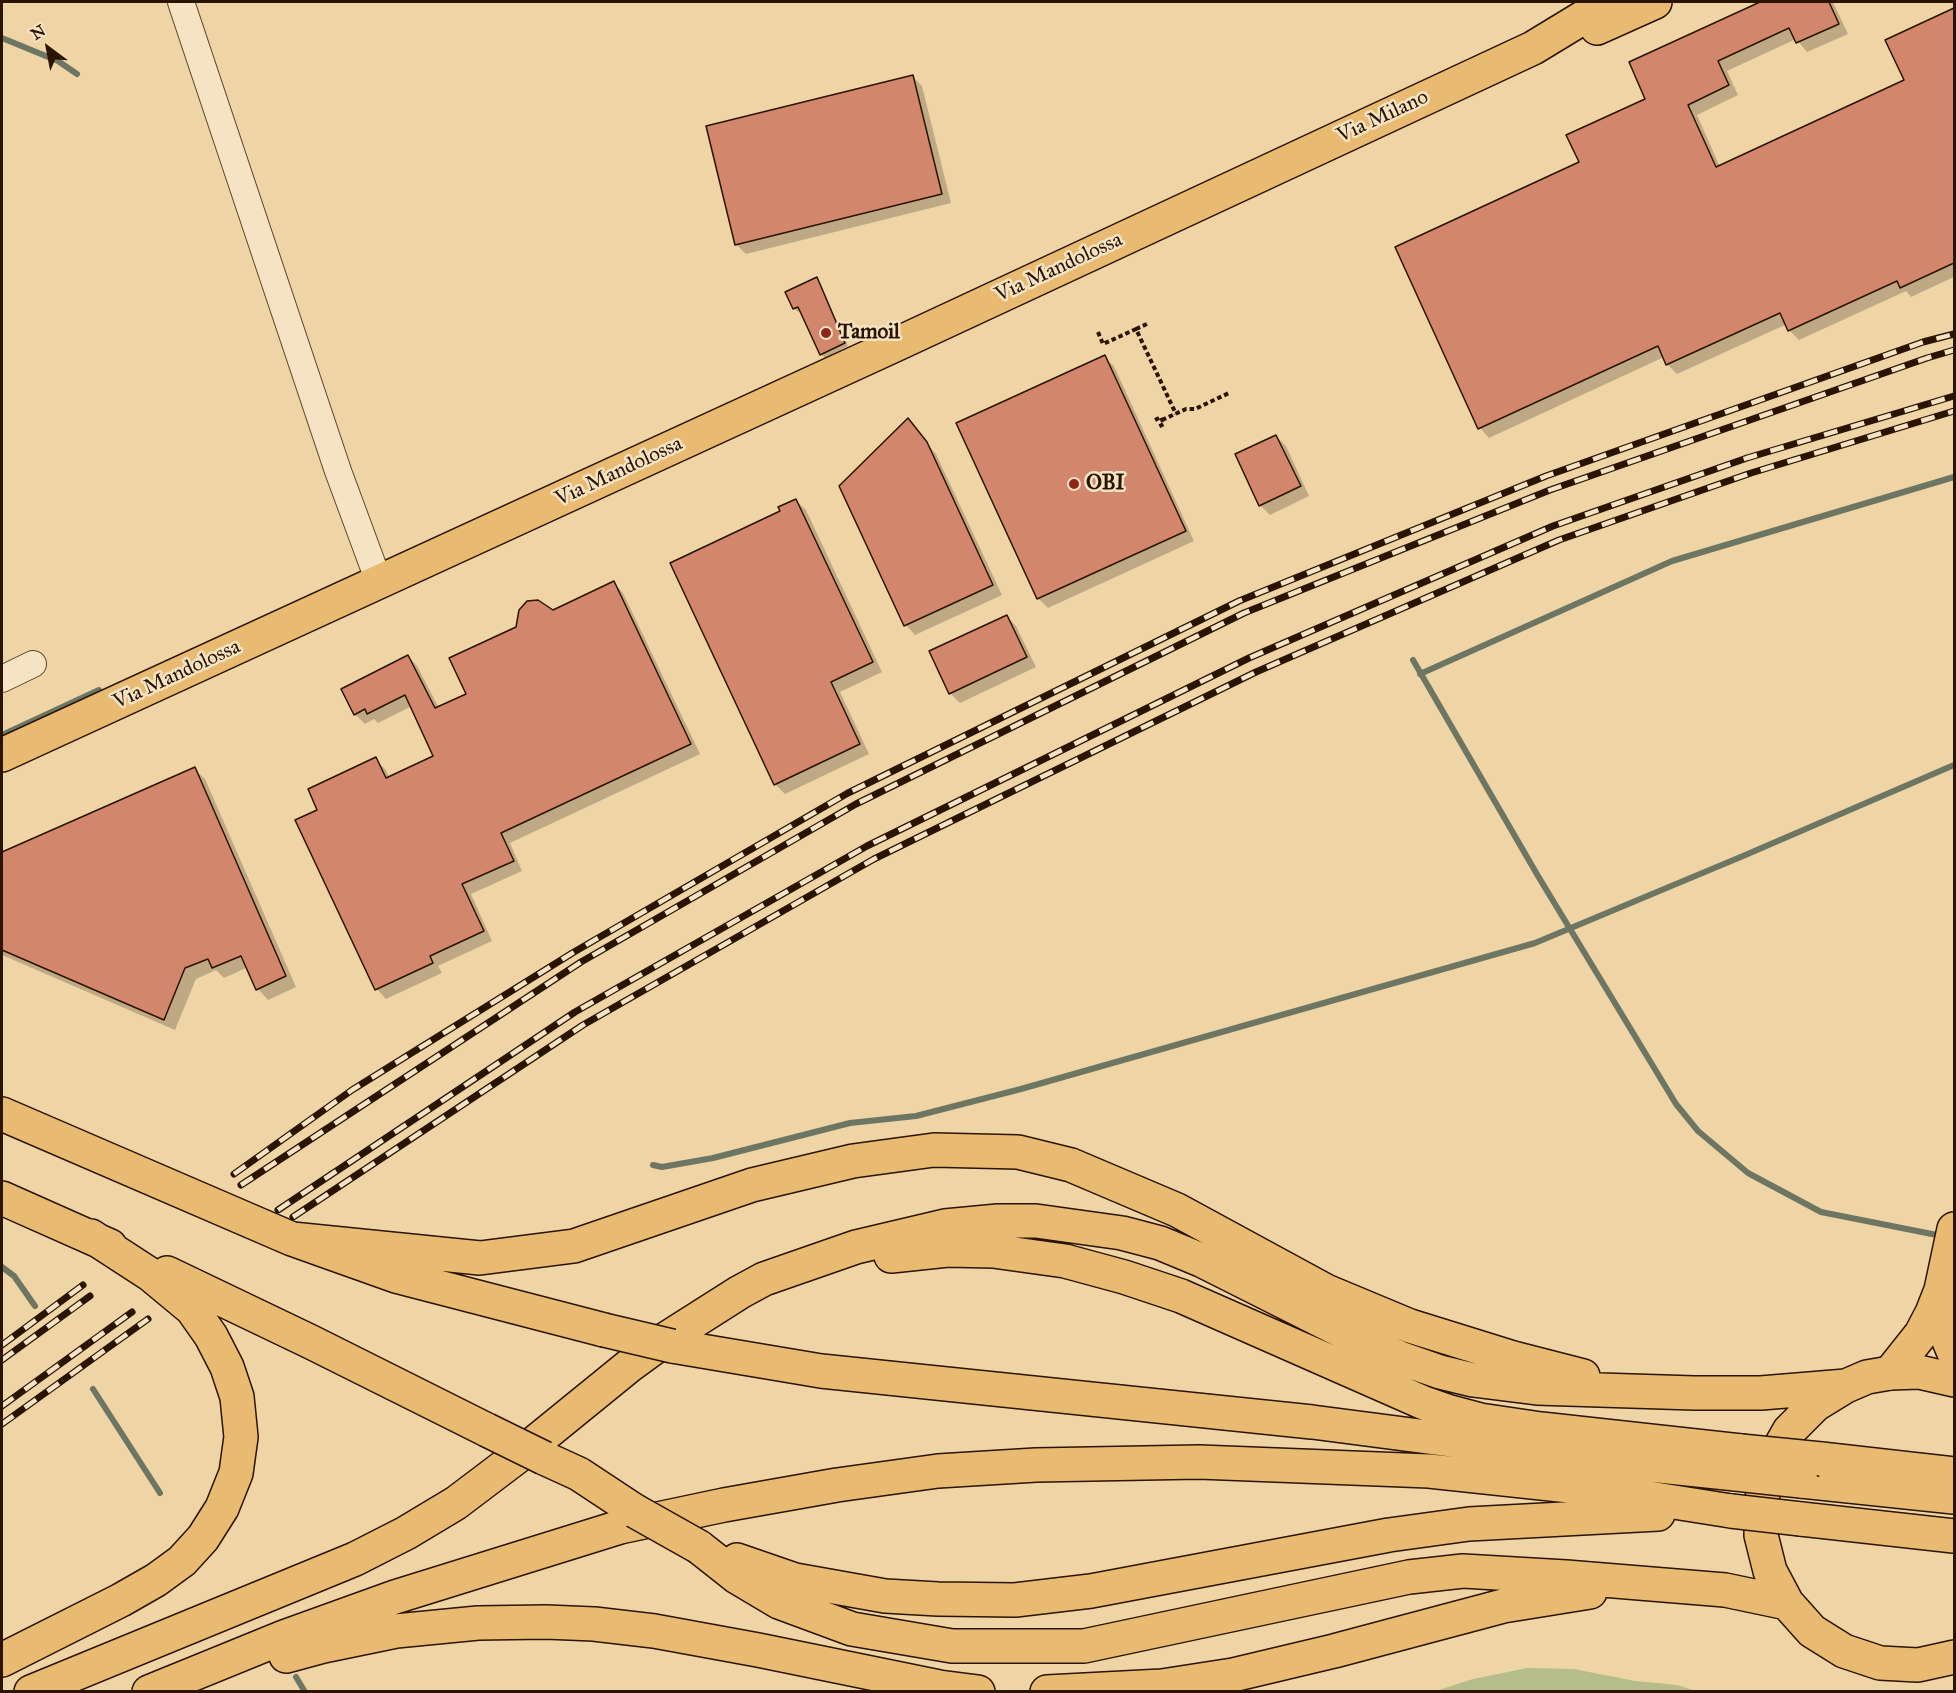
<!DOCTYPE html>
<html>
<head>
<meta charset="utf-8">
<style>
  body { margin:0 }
  #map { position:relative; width:1956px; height:1693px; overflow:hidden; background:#efd4a5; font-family:"IM FELL Great Primer",serif }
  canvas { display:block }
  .frame { position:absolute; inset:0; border:3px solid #2a1400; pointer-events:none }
  .north { position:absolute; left:18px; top:18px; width:60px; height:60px; -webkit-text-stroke:4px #f5e3c4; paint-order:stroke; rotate:328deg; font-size:16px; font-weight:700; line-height:24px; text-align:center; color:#2a1400 }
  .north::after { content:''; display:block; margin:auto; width:21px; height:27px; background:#2a1400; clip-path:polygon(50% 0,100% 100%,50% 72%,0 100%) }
</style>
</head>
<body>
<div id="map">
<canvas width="1956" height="1693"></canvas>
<div class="frame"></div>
<div class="north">N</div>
</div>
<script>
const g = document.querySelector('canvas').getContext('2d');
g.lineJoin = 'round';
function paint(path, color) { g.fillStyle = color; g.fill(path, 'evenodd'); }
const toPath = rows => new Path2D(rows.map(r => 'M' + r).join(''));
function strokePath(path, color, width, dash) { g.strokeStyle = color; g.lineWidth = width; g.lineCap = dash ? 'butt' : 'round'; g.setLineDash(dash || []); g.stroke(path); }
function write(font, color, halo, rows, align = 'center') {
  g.font = font + ' "IM FELL Great Primer",serif'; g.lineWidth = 5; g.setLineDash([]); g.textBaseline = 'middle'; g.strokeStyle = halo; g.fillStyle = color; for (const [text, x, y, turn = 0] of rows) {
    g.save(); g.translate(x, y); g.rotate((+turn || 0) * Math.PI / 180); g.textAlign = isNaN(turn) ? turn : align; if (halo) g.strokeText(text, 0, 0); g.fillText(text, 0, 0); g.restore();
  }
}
paint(toPath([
  [1527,1668,1574,1669,1635,1681,1677,1685,1696,1691,1436,1691,1473,1679]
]), '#b5be8a');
paint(toPath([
  [1764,2,1782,2,1784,4,1789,2,1833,2,1848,34,1807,52,1796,39,1727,71,1738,95,1697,115,1720,167,1906,81,1887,41,1954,10,1954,277,1911,297,1906,291,1799,340,1790,331,1787,324,1677,374,1668,365,1664,357,1489,438,1480,428,1581,163,1647,100,1630,63],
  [913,77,922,86,951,203,746,254,736,244],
  [817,279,820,283,848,346,825,358,821,354,801,311,798,312,794,308],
  [1104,357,1114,366,1194,541,1048,608,1038,598],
  [908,420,936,454,1002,595,915,635,906,625,841,487],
  [1276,436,1286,446,1309,496,1270,515,1260,505],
  [796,501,806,510,882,672,840,692,869,754,785,794,775,784],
  [614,583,623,593,700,754,510,843,522,871,471,894,492,941,438,966,442,973,386,999,377,989,297,821,319,810,375,759,385,769,390,778,435,757,412,706,378,723,374,719,365,724,355,714,408,656,417,666,439,708,468,695,553,612],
  [1007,617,1016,626,1036,667,960,703,950,693],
  [194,769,205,779,296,987,268,1000,258,989,248,967,224,978,216,970,196,979,175,1030,2,955,2,853]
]), '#0003');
strokePath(toPath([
  [2,38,58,61,77,74],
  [1413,660,1538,876,1676,1104,1698,1131,1748,1173,1821,1212,1942,1236],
  [1420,674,1672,561,1954,477],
  [2,735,99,690],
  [653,1165,662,1167,713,1158,850,1123,916,1116,1021,1089,1535,943,1743,856,1954,765],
  [2,1267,14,1276,35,1306],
  [93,1389,160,1493],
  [296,1677,305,1692]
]), '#6d7662', 6);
const building = toPath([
  [1760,2,1829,2,1839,24,1796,43,1789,28,1718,61,1729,85,1688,105,1716,167,1904,80,1885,40,1954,8,1954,263,1900,288,1897,281,1788,331,1780,313,1666,365,1658,346,1478,429,1395,247,1579,162,1566,135,1645,99,1629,62,1760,2],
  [913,75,942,194,735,245,706,126,913,75],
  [817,277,845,343,820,355,798,307,793,309,785,292,817,277],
  [1105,355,1186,531,1037,599,956,423,1105,355],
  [908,418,927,442,993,585,904,626,839,486,908,418],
  [1276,435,1301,486,1259,506,1235,454,1276,435],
  [796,499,873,662,831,682,860,744,774,785,670,563,780,511,778,507,796,499],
  [614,581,691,744,501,833,514,861,462,884,484,931,430,956,433,963,375,990,295,820,317,810,308,789,376,757,386,778,433,756,405,695,367,714,365,709,354,715,341,689,408,655,435,708,466,694,449,658,516,627,519,610,527,601,538,600,553,610,614,581],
  [1007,615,1027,657,949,694,929,651,1007,615],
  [195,767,286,976,256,990,241,956,212,968,208,959,185,968,164,1020,2,950,2,852,195,767]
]);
paint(building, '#d2866b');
strokePath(building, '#2a1400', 1.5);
const minor = toPath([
  [181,2,338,471,379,582],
  [2,679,33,664]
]);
const major = toPath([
  [1597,28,1655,2],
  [2,755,897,344,1533,48,1584,17,1617,2],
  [1941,1290,1943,1316,1949,1341,1954,1353],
  [1890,1373,1921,1334,1932,1313,1941,1290,1954,1229]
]);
const highway = toPath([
  [2,1114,292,1239,396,1276,604,1330],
  [2,1198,110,1246],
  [292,1239,480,1258,574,1246,752,1185,853,1161,934,1150,1018,1152,1071,1165,1177,1210,1326,1291,1410,1326,1513,1358,1583,1376],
  [891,1256,948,1250,993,1251,1065,1261,1124,1277,1181,1296,1424,1403,1450,1412,1480,1420,1541,1429,1741,1451],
  [167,1273,311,1342,487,1430],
  [672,1346,821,1371,1312,1422,1612,1461,1736,1474],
  [1954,1380,1919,1372,1890,1373,1867,1377,1846,1386,1815,1405,1789,1431,1771,1463,1762,1498,1761,1535,1770,1571,1787,1603,1812,1631,1844,1651,1880,1663,1918,1665,1954,1657],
  [544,1458,579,1474,635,1511],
  [1821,1459,1954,1474],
  [1801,1481,1954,1497],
  [1801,1519,1954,1536],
  [699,1547,737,1577,779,1602,852,1629,952,1646,1084,1646,1409,1577,1463,1571,1566,1577,1725,1590,1787,1603],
  [737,1560,795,1580,885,1596,938,1599,1015,1600,1091,1591,1389,1535,1469,1524,1658,1514],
  [286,1656,323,1646,396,1631,478,1623,546,1622,594,1624,654,1631,758,1650,939,1687,978,1692],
  [2,1660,121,1600,156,1580,182,1561,203,1538,222,1508,236,1473,241,1437,237,1397,227,1367,211,1336,192,1309,151,1275,91,1236],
  [31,1692,355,1559,406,1533,456,1503,522,1453,629,1366,666,1339,740,1292,764,1279,856,1247,945,1226,998,1221,1036,1221,1122,1233,1160,1243,1201,1260,1354,1337,1400,1358,1440,1372,1473,1380,1537,1388,1694,1393,1761,1393,1846,1386],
  [149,1692,284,1637,395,1597,620,1527,724,1505,837,1485,938,1471,1036,1465,1199,1462,1429,1471,1579,1487,1731,1511],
  [1047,1692,1162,1686,1233,1675,1334,1651,1503,1606,1590,1592]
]);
strokePath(minor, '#5b4429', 28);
strokePath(major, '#2a1400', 36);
strokePath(highway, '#2a1400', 36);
strokePath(toPath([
  [1136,329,1147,324],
  [1098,332,1103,344,1136,329,1176,414],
  [1155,420,1161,417,1164,424,1158,427],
  [1162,420,1186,409,1195,409,1229,393]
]), '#2a1400', 4, [4.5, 3]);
strokePath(minor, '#f5e3c4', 26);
strokePath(major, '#e8ba72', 33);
strokePath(highway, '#e8ba72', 33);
const rail = toPath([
  [234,1174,352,1090,574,952,848,793,1239,601,1546,476,1923,342,1954,334],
  [241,1185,581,962,856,804,1244,613,1550,490,1927,358,1954,350],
  [278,1210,575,1012,867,846,1249,658,1553,526,1747,458,1954,396],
  [293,1217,583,1025,874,859,1256,672,1559,540,1751,473,1954,411],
  [2,1345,83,1285],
  [2,1360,90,1296],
  [2,1406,132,1312],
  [2,1424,148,1319]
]);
strokePath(rail, '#2a1400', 7);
strokePath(rail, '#f5e3c4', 4.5, [14]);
const highwayBridge = toPath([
  [604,1330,672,1346],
  [487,1430,544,1458],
  [1741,1451,1821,1459],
  [1736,1474,1801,1481],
  [635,1511,699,1547],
  [1731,1511,1801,1519]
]);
strokePath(highwayBridge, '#2a1400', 36, []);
strokePath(highwayBridge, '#e8ba72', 33);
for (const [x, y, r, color] of [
  [826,333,6,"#8f2418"],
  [1074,484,6,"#8f2418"]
]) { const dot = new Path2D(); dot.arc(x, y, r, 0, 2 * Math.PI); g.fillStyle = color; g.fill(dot); strokePath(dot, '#f5e3c4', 2); }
write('21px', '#2a1400', '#f5e3c4', [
  ["Via Milano",1383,117,-25],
  ["Via Mandolossa",1059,268,-25],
  ["Via Mandolossa",619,472,-25],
  ["Via Mandolossa",177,675,-25]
]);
write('bold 21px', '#2a1400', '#f5e3c4', [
  ["Tamoil",838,333],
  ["OBI",1086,484]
], 'left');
</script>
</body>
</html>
